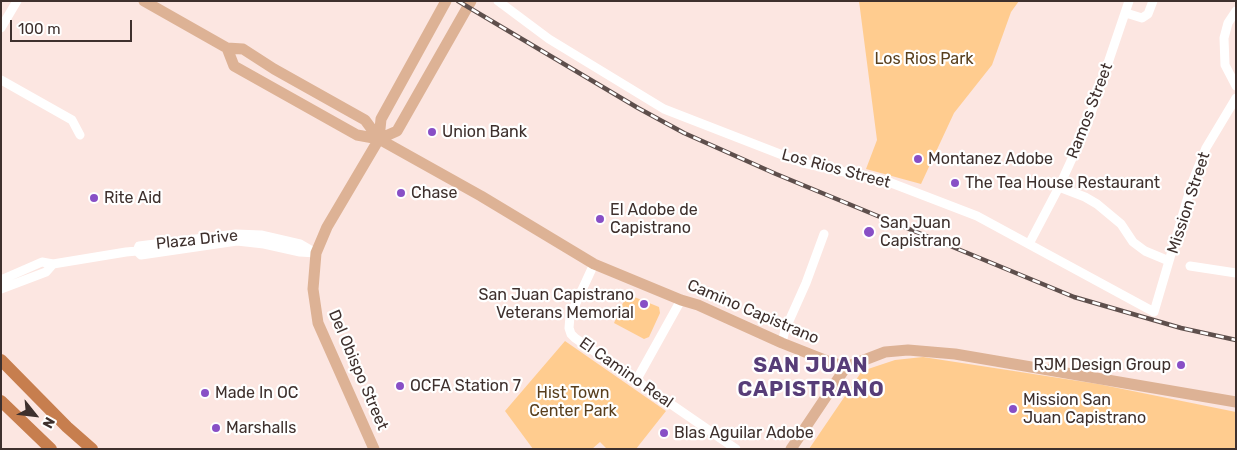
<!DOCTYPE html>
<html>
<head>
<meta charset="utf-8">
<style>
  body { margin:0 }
  #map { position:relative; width:1237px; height:450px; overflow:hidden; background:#fce6e1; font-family:Rubik,sans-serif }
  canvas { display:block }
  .frame { position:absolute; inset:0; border:2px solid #3e302d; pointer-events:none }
  .north { position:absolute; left:10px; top:390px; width:50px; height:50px; -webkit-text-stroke:4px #fff; paint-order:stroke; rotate:119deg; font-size:14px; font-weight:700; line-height:20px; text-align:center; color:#3e302d }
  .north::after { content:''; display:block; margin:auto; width:18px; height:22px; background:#3e302d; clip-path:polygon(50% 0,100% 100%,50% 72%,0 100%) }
  .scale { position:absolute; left:10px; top:20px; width:122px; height:22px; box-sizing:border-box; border:2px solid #3e302d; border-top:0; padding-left:6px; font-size:15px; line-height:18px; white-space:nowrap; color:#3e302d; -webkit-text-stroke:4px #fff; paint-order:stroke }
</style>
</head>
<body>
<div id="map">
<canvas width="1237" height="450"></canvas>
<div class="frame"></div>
<div class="north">N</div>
<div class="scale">100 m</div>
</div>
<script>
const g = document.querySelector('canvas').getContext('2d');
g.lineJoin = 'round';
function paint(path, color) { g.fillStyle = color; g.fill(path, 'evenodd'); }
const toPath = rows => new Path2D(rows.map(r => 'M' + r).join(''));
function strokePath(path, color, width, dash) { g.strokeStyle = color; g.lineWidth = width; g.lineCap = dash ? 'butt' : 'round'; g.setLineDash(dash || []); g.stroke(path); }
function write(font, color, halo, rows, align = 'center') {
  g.font = font + ' Rubik,sans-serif'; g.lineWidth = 4.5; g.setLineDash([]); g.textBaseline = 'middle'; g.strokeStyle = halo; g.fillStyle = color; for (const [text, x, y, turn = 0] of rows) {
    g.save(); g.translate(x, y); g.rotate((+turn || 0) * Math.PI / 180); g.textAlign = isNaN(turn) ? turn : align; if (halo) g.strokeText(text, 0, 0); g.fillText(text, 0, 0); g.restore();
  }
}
paint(toPath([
  [859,1,1019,1,1011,12,992,65,954,113,921,184,866,169,877,140],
  [627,294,659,307,660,313,649,337,644,339,614,323],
  [565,341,666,411,636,449,607,449,600,442,592,449,533,449,505,411],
  [923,357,1098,384,1236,412,1236,449,809,449,862,371,895,360]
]), '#ffcc8f');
strokePath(toPath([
  [498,1,549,39,664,109,803,163,886,181,977,216,1154,312,1192,183,1206,148,1236,98],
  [1236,11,1228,23,1224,38,1225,65,1236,86],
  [1126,13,1142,18,1148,14,1153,1],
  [1,28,17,1],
  [1,80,72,120,80,135],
  [1059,187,1085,197,1097,204,1121,224,1133,242,1145,251,1169,261],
  [1029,244,1059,187,1086,128,1129,1],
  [137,251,139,246,236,234,261,235,300,244,312,251],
  [594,264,570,316,569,328,571,334,575,338,736,449],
  [1190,266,1236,273],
  [1,280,42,262,53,264,126,252,137,251,141,255,237,241,264,244,300,252,316,253],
  [1,289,46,272,53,264],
  [782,343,785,330,806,283,824,234],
  [637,379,681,300]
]), '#fff', 9);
strokePath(toPath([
  [144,1,227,48,243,49,274,69,365,120,379,139],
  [227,48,234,66,357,135,379,139,481,196,594,264,681,300,698,305,782,343,830,362,846,367,885,352,908,350,955,354,1236,402],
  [379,139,397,131,471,1],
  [374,449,318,323,313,289,316,253,327,227,379,139,381,119,446,1],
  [791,449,846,367]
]), '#ddb295', 11);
strokePath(toPath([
  [1,360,67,427,92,449],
  [1,401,51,449]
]), '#c77e4e', 12);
const rail = toPath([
  [458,1,638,108,684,133,776,174,1074,297,1181,328,1236,340]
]);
strokePath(rail, '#5e4f4c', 4.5);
strokePath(rail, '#fff', 2.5, [8]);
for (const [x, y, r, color] of [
  [432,132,5,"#884fc6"],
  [918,159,5,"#884fc6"],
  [955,183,5,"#884fc6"],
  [401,193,5,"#884fc6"],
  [94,198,5,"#884fc6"],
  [600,219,5,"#884fc6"],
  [869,232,6,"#884fc6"],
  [644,304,5,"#884fc6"],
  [1181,365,5,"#884fc6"],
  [400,386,5,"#884fc6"],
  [205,393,5,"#884fc6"],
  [1013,409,5,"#884fc6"],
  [216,428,5,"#884fc6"],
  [664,433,5,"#884fc6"]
]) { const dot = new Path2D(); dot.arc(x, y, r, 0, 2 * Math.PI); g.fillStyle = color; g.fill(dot); strokePath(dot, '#fff', 2); }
write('16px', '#593f1d', '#fff', [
  ["Los Rios Park",924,59],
  ["Hist Town",573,393],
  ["Center Park",573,411]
]);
write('16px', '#3e302d', '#fff', [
  ["Ramos Street",1090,111,-69],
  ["Los Rios Street",836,169,15],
  ["Mission Street",1189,203,-72],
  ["Plaza Drive",197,240,-6],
  ["Camino Capistrano",753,312,23],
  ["Del Obispo Street",358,370,67],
  ["El Camino Real",626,373,35]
]);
write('16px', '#3e302d', '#fff', [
  ["Union Bank",442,132],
  ["Montanez Adobe",928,159],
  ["The Tea House Restaurant",965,183],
  ["Chase",411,193],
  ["Rite Aid",104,198],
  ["El Adobe de",610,210],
  ["Capistrano",610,228],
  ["San Juan",880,223],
  ["Capistrano",880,241],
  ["San Juan Capistrano",634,295,"right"],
  ["Veterans Memorial",634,313,"right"],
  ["RJM Design Group",1171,365,"right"],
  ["OCFA Station 7",410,386],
  ["Made In OC",215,393],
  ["Mission San",1023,400],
  ["Juan Capistrano",1023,418],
  ["Marshalls",226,428],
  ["Blas Aguilar Adobe",674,433]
], 'left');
g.letterSpacing = '1px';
write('bold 21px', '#573d78', '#fff', [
  ["SAN JUAN",811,366],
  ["CAPISTRANO",811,390]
]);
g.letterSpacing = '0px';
</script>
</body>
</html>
